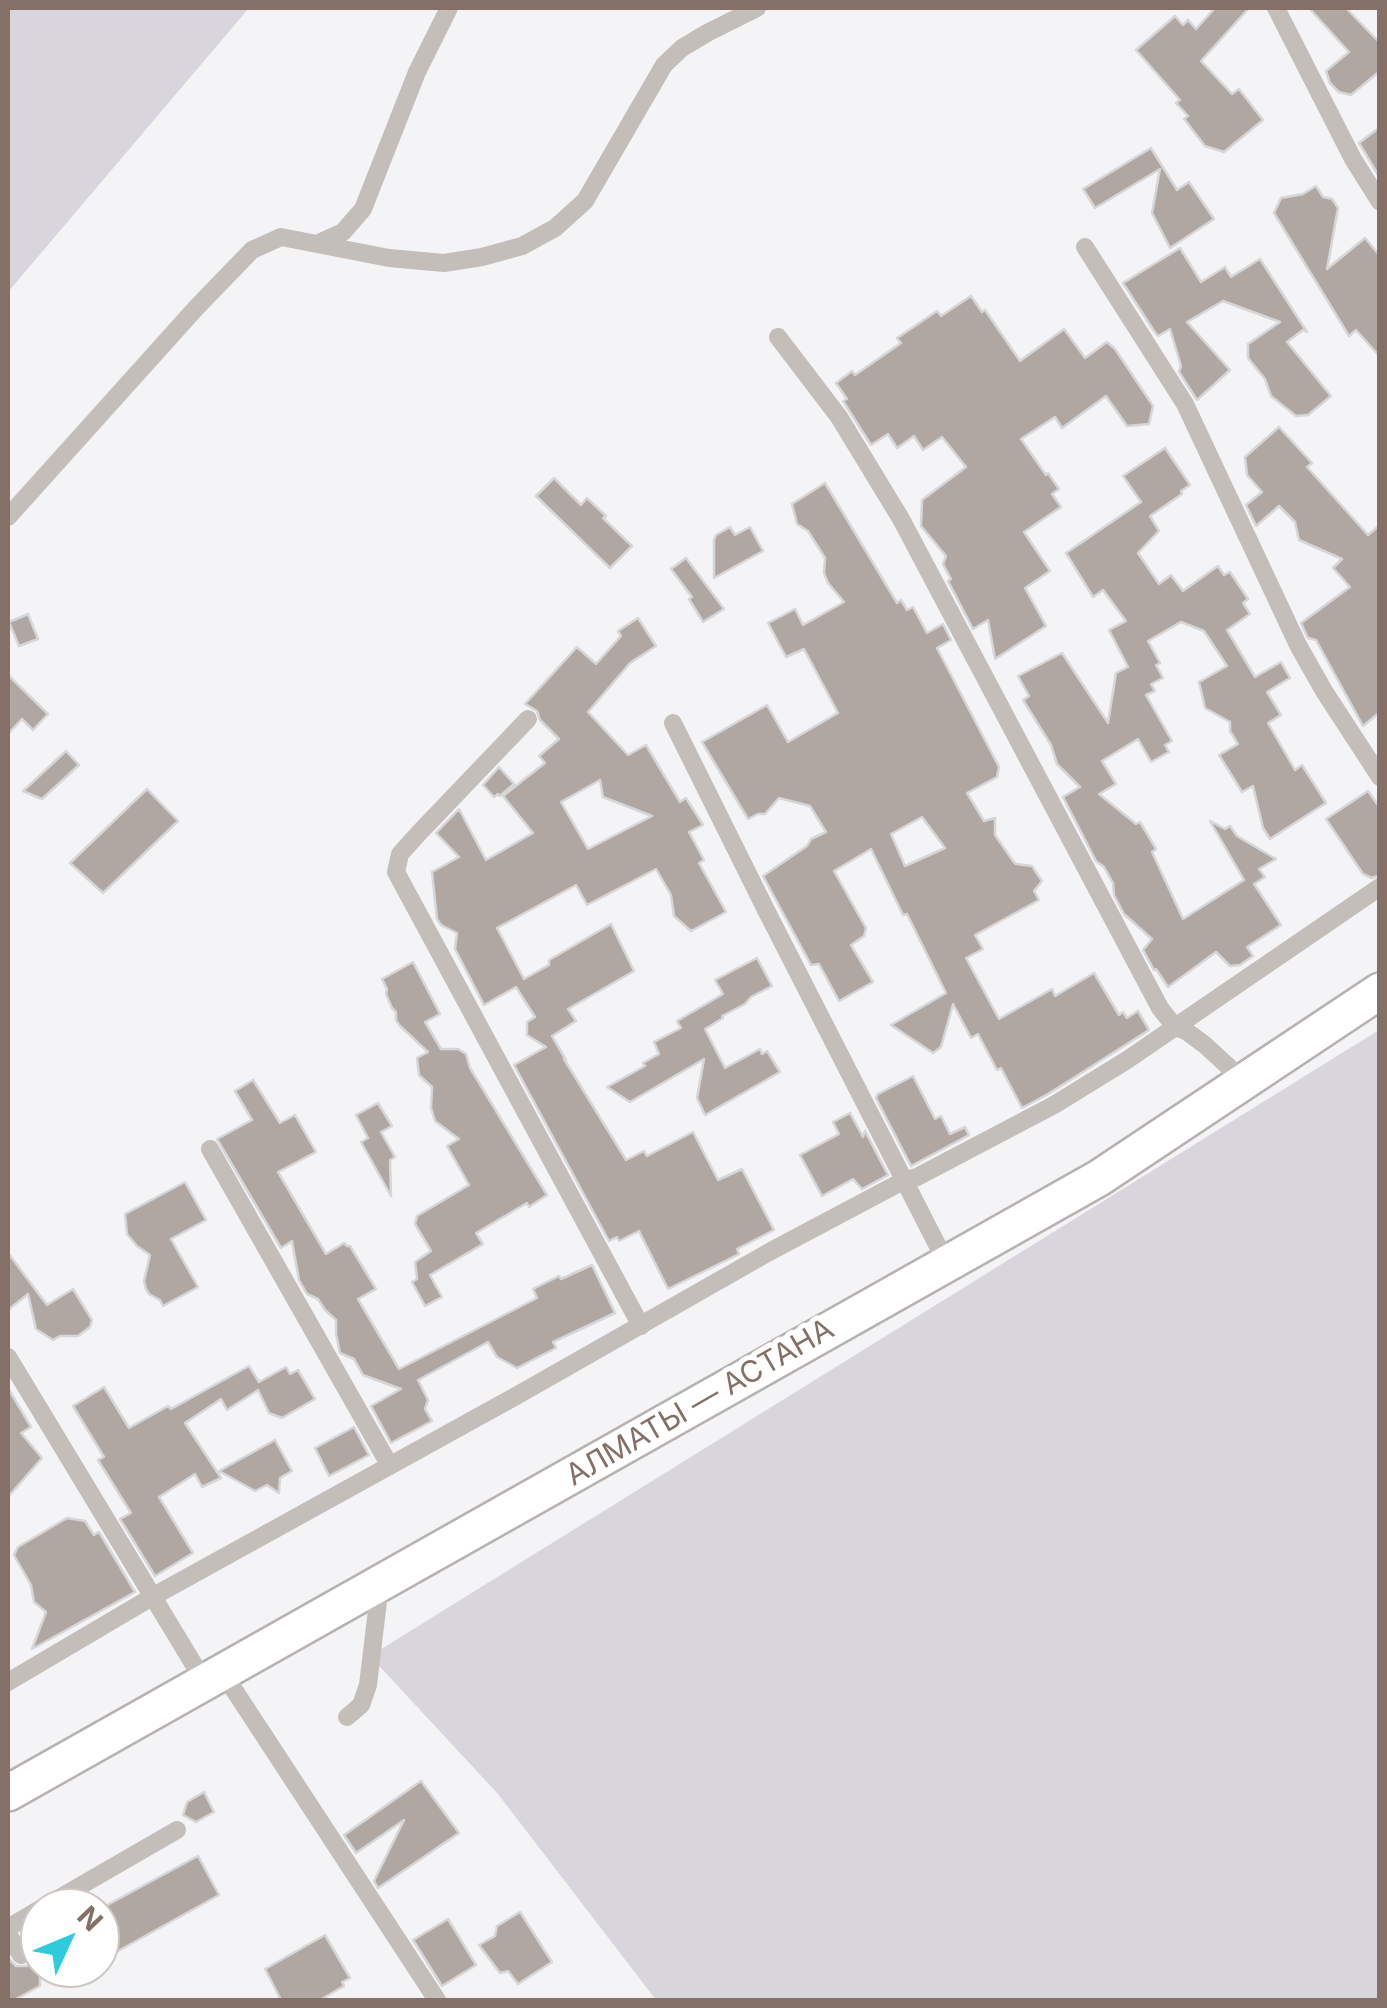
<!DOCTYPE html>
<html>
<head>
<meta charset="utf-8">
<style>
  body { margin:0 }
  #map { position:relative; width:1387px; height:2008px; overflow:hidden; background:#f4f4f7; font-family:Inter,sans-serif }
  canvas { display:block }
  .frame { position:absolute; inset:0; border:10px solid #847067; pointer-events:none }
  .north { position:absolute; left:20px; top:1888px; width:100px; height:100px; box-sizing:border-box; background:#fff; border:2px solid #cec6c2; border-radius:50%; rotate:46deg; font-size:28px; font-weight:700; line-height:40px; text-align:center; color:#847067 }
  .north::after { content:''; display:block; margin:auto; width:35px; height:45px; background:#2ecbdc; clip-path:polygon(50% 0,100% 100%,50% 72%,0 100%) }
</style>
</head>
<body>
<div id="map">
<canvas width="1387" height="2008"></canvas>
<div class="frame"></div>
<div class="north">N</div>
</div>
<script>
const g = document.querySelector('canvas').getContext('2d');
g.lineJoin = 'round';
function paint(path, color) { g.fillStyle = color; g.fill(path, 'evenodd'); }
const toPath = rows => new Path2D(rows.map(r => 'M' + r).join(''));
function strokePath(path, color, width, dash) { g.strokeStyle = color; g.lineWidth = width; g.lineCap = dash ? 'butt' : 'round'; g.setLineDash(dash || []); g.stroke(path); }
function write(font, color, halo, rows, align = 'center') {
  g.font = font + ' Inter,sans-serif'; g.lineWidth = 10; g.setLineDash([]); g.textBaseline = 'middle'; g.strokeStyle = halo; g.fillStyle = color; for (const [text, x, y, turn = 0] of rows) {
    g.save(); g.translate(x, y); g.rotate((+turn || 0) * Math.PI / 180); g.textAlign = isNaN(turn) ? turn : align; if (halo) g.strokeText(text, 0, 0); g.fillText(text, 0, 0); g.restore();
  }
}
paint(toPath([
  [8,8,249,8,8,292],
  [1379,1030,1379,2000,656,2000,498,1794,370,1656]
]), '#d9d5dd');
const building = toPath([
  [1215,8,1249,8,1201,61,1232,94,1239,89,1263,120,1224,152,1205,146,1184,119,1188,116,1176,103,1180,100,1136,50,1175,16,1183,25,1188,20,1196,29,1215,8],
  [1309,8,1346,8,1380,43,1380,71,1351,95,1339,92,1330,83,1326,71,1349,52,1309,8],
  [1380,127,1380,178,1359,143,1380,127],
  [1151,148,1177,190,1189,182,1214,219,1170,248,1152,213,1160,169,1095,208,1083,189,1151,148],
  [1316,186,1323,197,1332,199,1338,208,1327,269,1365,238,1380,256,1380,357,1356,330,1349,336,1274,213,1281,198,1303,194,1316,186],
  [1180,248,1201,282,1225,267,1231,277,1260,259,1307,332,1303,330,1287,342,1331,396,1308,415,1296,416,1271,396,1265,379,1248,358,1248,344,1280,322,1223,301,1187,322,1230,370,1197,400,1179,372,1181,366,1170,329,1158,336,1154,331,1123,283,1180,248],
  [971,296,982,312,985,310,1020,361,1064,329,1085,358,1107,342,1115,349,1153,406,1149,424,1127,426,1106,396,1062,428,1055,417,1021,439,1046,475,1048,473,1059,489,1052,494,1061,507,1024,532,1050,571,1025,588,1046,626,995,659,988,620,973,629,948,581,951,579,943,564,946,556,921,526,922,500,966,467,942,437,923,450,914,436,897,448,888,434,871,445,843,401,847,399,836,383,852,371,855,375,901,343,897,338,937,311,941,316,971,296],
  [1279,427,1312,463,1307,467,1368,535,1380,525,1380,712,1363,726,1316,640,1308,638,1301,623,1350,587,1333,568,1342,559,1299,540,1295,522,1279,506,1256,526,1246,505,1262,492,1247,475,1245,457,1279,427],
  [1165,448,1190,485,1181,491,1182,494,1150,516,1159,531,1138,553,1159,584,1171,575,1183,591,1218,566,1224,575,1230,572,1248,599,1243,603,1250,614,1227,630,1255,677,1281,662,1290,678,1267,692,1281,715,1268,723,1295,770,1302,765,1326,803,1270,839,1263,828,1253,786,1242,792,1219,755,1238,744,1230,731,1230,722,1205,708,1199,682,1227,666,1204,631,1181,622,1148,641,1160,663,1156,665,1163,678,1151,684,1155,691,1146,695,1172,741,1165,745,1169,752,1151,762,1138,739,1102,761,1116,784,1099,794,1136,824,1140,822,1156,849,1152,852,1183,919,1244,880,1210,821,1225,829,1230,826,1237,836,1276,859,1259,869,1265,877,1254,884,1281,925,1247,947,1253,956,1240,965,1230,966,1216,952,1168,987,1156,969,1154,970,1143,950,1152,939,1124,914,1114,895,1113,883,1104,867,1096,861,1063,797,1080,787,1057,764,1051,745,1023,700,1029,696,1018,676,1062,653,1108,723,1116,673,1128,667,1109,630,1126,621,1103,590,1093,597,1066,553,1141,502,1123,476,1165,448],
  [554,478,581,505,587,498,606,516,603,518,632,546,610,568,536,496,554,478],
  [825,483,897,603,901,600,907,610,913,607,927,633,943,624,951,640,937,648,999,767,997,777,967,793,984,821,995,818,995,835,1013,861,1016,864,1032,866,1042,881,1034,891,1039,900,975,935,983,949,966,958,999,1019,1052,989,1055,996,1094,973,1119,1015,1123,1012,1127,1018,1138,1011,1149,1030,1048,1094,1022,1108,1001,1068,997,1070,978,1034,971,1038,953,1004,941,1047,933,1053,891,1025,946,993,907,914,903,915,871,849,834,871,866,928,864,936,851,945,873,982,839,1001,819,964,811,965,763,876,807,846,811,839,826,832,810,806,779,798,765,814,758,814,748,819,702,742,767,705,788,742,838,713,804,649,786,657,768,623,795,609,803,625,844,602,828,583,824,573,825,558,808,531,797,524,792,504,825,483],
  [922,817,945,848,905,866,891,834,922,817],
  [730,527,735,535,750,527,763,551,714,578,714,540,716,535,730,527],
  [686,558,724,609,703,622,689,599,692,597,671,569,686,558],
  [28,614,38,639,19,646,9,622,28,614],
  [638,618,656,646,630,663,588,712,628,755,646,745,680,802,686,798,703,825,689,832,704,860,699,863,726,912,691,931,674,916,671,895,656,869,587,905,576,885,497,928,524,979,549,965,549,960,611,924,634,971,568,1009,576,1021,552,1036,566,1060,564,1059,626,1160,644,1151,647,1156,693,1132,718,1180,742,1169,774,1230,737,1249,739,1254,668,1289,639,1231,619,1241,617,1237,609,1241,514,1065,546,1047,527,1035,527,1022,535,1017,516,987,484,1005,455,949,457,933,441,925,437,919,432,872,459,857,436,833,459,809,486,860,533,833,503,796,545,763,539,756,559,739,540,720,537,711,525,704,577,647,596,664,621,636,618,631,638,618],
  [600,780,603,797,652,816,588,849,561,802,600,780],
  [8,675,48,714,33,730,22,719,8,734,8,675],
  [66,751,79,765,42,799,23,791,66,751],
  [499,767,514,784,500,796,498,794,494,797,483,785,499,767],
  [147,789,178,821,103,893,70,863,147,789],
  [1368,791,1380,808,1380,875,1372,878,1363,874,1326,819,1368,791],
  [757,958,772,986,751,997,745,1004,722,1016,723,1018,705,1029,725,1068,760,1049,762,1054,767,1051,780,1072,705,1115,697,1098,704,1059,630,1102,607,1087,645,1066,643,1063,659,1054,654,1042,681,1028,677,1021,723,994,715,980,757,958],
  [413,962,440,1014,425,1022,441,1049,458,1049,466,1054,470,1068,547,1195,529,1207,527,1203,476,1233,483,1244,430,1275,442,1297,425,1306,412,1282,417,1279,415,1262,431,1251,415,1224,417,1216,469,1185,447,1146,459,1139,435,1121,431,1108,432,1087,419,1075,417,1058,428,1052,400,1026,396,1020,396,1012,392,1008,386,994,387,989,382,979,413,962],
  [913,1076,935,1119,941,1116,950,1134,965,1127,969,1135,911,1166,876,1098,878,1094,913,1076],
  [253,1080,280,1123,295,1115,316,1152,278,1172,326,1254,344,1243,347,1246,350,1246,376,1289,358,1299,399,1369,537,1298,533,1289,559,1276,561,1279,592,1265,615,1313,553,1342,556,1348,517,1368,497,1357,488,1342,418,1380,428,1400,425,1409,432,1421,391,1443,371,1406,401,1389,363,1375,354,1359,340,1353,336,1334,336,1320,325,1310,318,1299,307,1294,299,1280,292,1241,281,1248,217,1139,252,1120,235,1091,253,1080],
  [378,1103,392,1126,381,1132,395,1157,390,1160,391,1196,361,1142,368,1138,356,1115,378,1103],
  [850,1113,863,1137,865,1131,888,1175,862,1189,853,1179,822,1196,800,1155,839,1134,833,1122,850,1113],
  [185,1182,206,1220,171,1239,198,1287,163,1306,160,1300,149,1294,146,1289,144,1281,150,1255,137,1246,127,1234,125,1214,185,1182],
  [8,1253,47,1305,73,1289,92,1320,90,1327,78,1336,60,1336,53,1340,36,1329,28,1294,8,1310,8,1253],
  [249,1366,259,1382,286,1367,290,1374,298,1370,315,1399,282,1418,269,1413,258,1390,227,1410,221,1399,185,1423,221,1478,202,1487,195,1474,159,1497,193,1553,155,1576,120,1519,131,1513,98,1460,104,1457,73,1406,104,1387,129,1428,168,1406,171,1409,249,1366],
  [8,1388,31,1427,21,1433,42,1458,8,1497,8,1388],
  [354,1427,369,1455,329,1476,315,1448,354,1427],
  [275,1440,292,1471,280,1478,279,1493,267,1485,255,1491,219,1471,275,1440],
  [67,1518,85,1521,94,1535,99,1532,135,1592,32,1649,46,1612,34,1602,31,1585,14,1555,18,1547,67,1518],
  [421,1781,459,1833,378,1888,374,1881,404,1820,356,1853,344,1835,421,1781],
  [204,1792,214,1812,196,1822,183,1815,187,1802,204,1792],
  [198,1856,219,1895,100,1961,100,1909,198,1856],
  [520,1912,552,1962,518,1984,508,1971,500,1973,479,1945,495,1936,497,1926,520,1912],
  [448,1919,476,1965,442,1986,413,1940,448,1919],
  [325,1935,350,1978,342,1982,344,1986,320,2000,281,2000,265,1969,325,1935],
  [40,1941,40,1986,14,2000,8,2000,8,1958,16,1966,27,1966,33,1956,30,1946,40,1941]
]);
paint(building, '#b1a7a2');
strokePath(building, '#d6d6d8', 2.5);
const highway = toPath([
  [8,1793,1099,1178,1380,991]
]);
strokePath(highway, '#b7b2af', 40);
strokePath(toPath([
  [1276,8,1353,159,1380,202],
  [319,243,343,232,363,209,417,72,449,8],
  [1085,247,1185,404,1298,645,1324,691,1380,777],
  [778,337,839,417,901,519,1160,1008,1175,1027,1186,1031,1205,1045,1244,1081],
  [8,517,196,308,252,250,281,237,389,258,444,263,482,257,522,246,555,228,585,201,664,65,682,48,707,33,757,8],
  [528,719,418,834,400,854,396,872,641,1326],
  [673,723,766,910,947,1264],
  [210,1149,390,1466],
  [8,1357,205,1683],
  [223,1673,437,2000],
  [8,1682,152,1597,516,1396,771,1251,903,1181,917,1177,1054,1105,1127,1060,1380,887],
  [347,1717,361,1705,368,1685,380,1585],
  [42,1908,177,1830],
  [8,1928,40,1909],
  [8,1934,21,1955]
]), '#c4bebb', 18);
strokePath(highway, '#fff', 35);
write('30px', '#847067', '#fff', [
  ["АЛМАТЫ — АСТАНА",700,1403,-30]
]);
</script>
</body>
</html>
